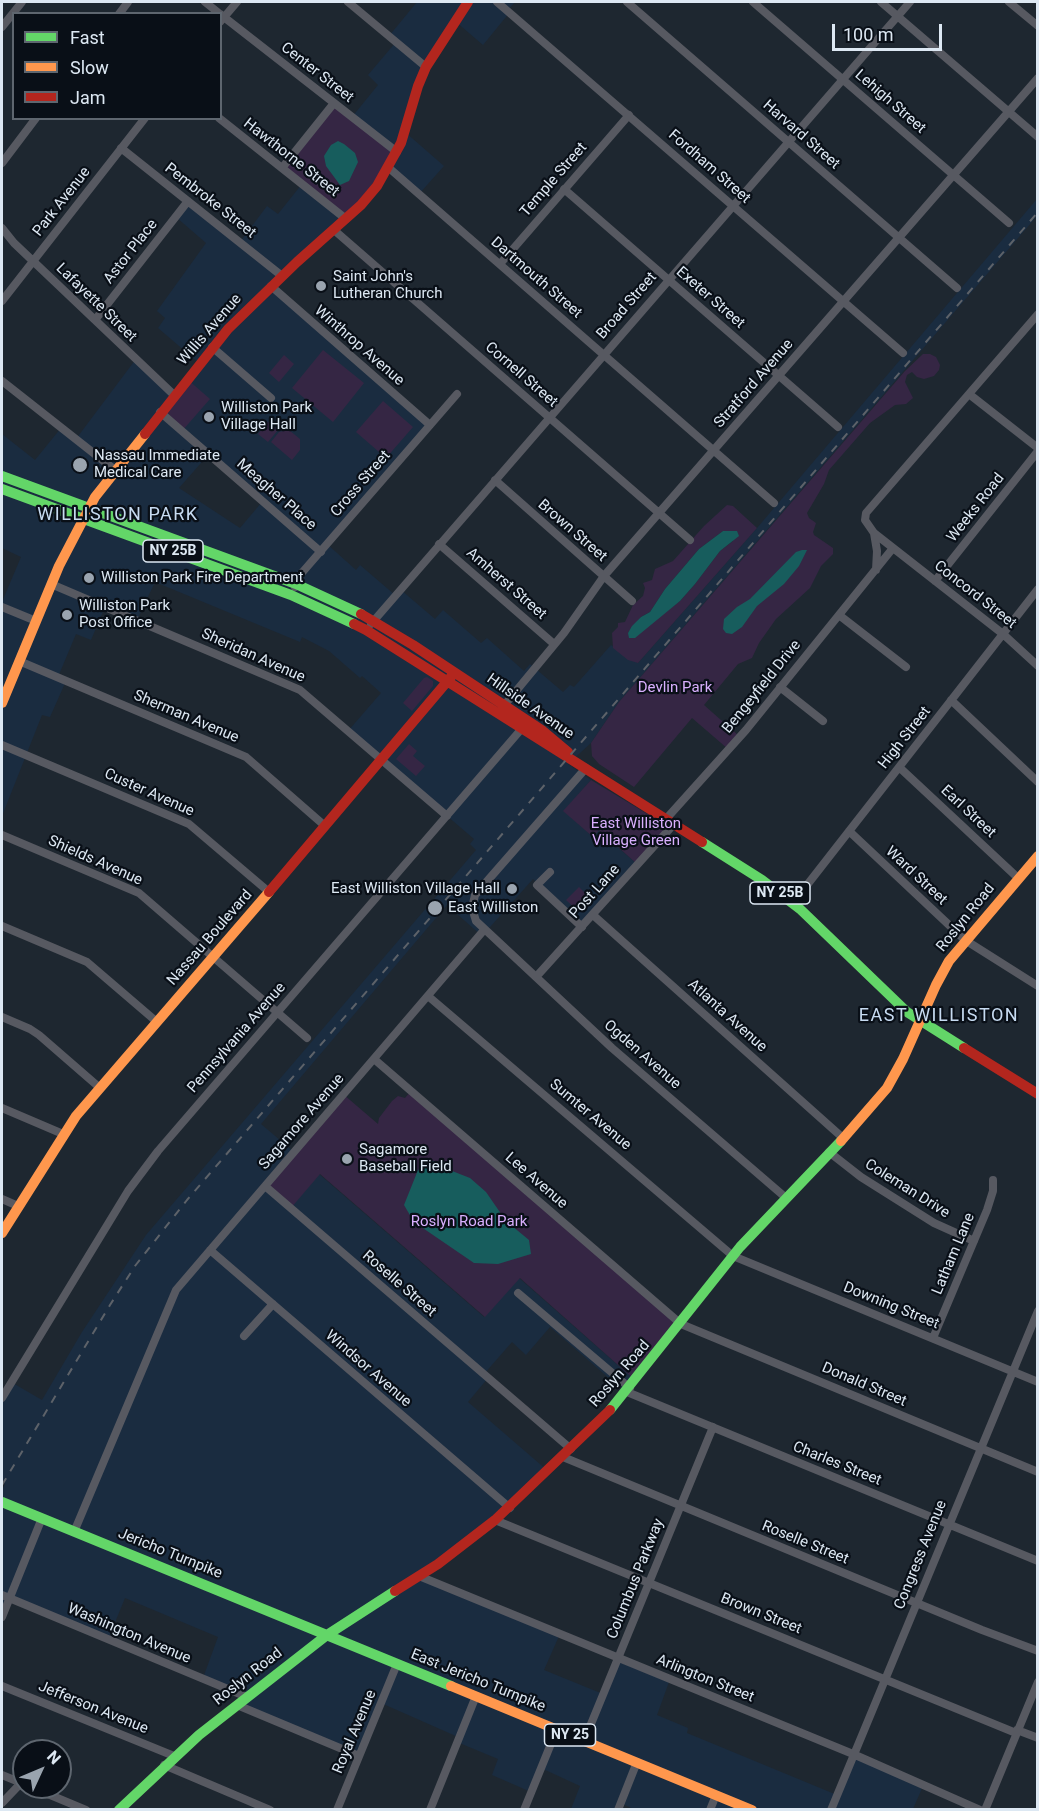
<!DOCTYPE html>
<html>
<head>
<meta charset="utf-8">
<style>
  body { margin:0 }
  #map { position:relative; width:1039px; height:1811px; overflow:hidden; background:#1e2730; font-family:Roboto,sans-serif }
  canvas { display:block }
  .frame { position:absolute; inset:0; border:3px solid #dde8f3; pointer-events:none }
  .legend { position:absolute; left:12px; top:12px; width:210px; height:108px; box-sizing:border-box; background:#090f17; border:2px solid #5e666f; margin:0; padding:8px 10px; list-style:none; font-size:18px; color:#dde8f3 }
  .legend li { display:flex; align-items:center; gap:12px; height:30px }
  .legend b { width:30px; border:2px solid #5e666f }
  .north { position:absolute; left:12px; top:1739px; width:60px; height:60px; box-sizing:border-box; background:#090f17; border:2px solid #5e666f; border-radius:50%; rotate:46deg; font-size:16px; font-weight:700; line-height:24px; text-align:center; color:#dde8f3 }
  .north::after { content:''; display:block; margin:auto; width:21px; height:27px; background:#9aa4af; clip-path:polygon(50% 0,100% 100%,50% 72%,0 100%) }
  .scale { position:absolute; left:832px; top:24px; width:110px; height:27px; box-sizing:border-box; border:3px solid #dde8f3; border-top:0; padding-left:8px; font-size:18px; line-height:21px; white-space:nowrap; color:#dde8f3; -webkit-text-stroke:4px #090f17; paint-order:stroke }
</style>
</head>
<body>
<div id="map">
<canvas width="1039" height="1811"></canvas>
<div class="frame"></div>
<ul class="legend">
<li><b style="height:8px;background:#63d668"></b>Fast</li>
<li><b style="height:8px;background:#ff974d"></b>Slow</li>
<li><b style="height:8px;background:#b3261e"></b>Jam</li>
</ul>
<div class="north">N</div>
<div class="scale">100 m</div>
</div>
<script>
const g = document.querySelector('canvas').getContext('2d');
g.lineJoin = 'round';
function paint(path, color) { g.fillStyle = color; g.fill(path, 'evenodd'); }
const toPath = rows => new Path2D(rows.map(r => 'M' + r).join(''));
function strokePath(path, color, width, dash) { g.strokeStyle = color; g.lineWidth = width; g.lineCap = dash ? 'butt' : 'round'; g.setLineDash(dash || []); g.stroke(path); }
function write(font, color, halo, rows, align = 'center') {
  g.font = font + ' Roboto,sans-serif'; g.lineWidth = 4.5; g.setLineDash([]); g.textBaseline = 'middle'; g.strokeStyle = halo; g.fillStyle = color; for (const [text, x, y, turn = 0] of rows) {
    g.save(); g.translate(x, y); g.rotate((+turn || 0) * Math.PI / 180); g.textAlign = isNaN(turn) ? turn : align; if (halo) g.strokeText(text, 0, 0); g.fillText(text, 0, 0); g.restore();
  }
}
paint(toPath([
  [417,2,515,2,508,10,510,12,483,45,455,21,426,67,405,132,444,166,419,194,389,168,352,117,378,85,368,75,396,42,389,36],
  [302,184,346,219,273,284,430,425,327,544,356,570,360,565,395,595,401,590,435,619,443,610,481,643,487,638,524,671,530,664,563,692,570,685,574,687,611,645,638,663,757,528,1037,199,1037,216,619,702,591,743,568,764,591,780,564,811,592,836,598,830,637,864,582,925,533,879,482,936,447,905,261,1124,294,1152,291,1207,319,1174,484,1317,519,1278,636,1381,626,1393,550,1327,526,1355,512,1342,484,1374,488,1378,468,1402,548,1471,419,1576,559,1636,544,1670,603,1694,617,1661,669,1682,657,1715,688,1728,687,1733,837,1795,853,1757,923,1786,913,1809,636,1810,620,1803,618,1809,571,1809,580,1786,541,1768,531,1792,492,1775,498,1759,457,1742,458,1737,381,1703,359,1756,237,1705,246,1698,203,1678,218,1637,125,1598,109,1637,10,1598,2,1617,2,1490,5,1484,2,1482,2,1398,11,1382,42,1400,82,1332,146,1235,476,850,470,844,474,839,348,731,381,693,362,676,360,678,329,651,302,637,300,642,155,582,137,620,105,607,91,640,76,634,58,677,66,681,50,717,42,715,2,816,2,602,21,557,2,548,2,434,35,460,61,428,76,439,136,359,174,395,199,363,158,328,165,318,157,311,206,243,176,217,188,201,240,242,267,206,278,214],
  [208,455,262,502,240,528,179,488]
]), '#1a2c40');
paint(toPath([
  [335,104,397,152,346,218,284,169],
  [323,350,364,383,333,422,292,388],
  [923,354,930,354,936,357,940,365,939,370,934,376,924,379,917,377,912,372,907,375,905,382,913,398,906,404,895,405,870,423,829,470,824,484,807,513,809,518,816,523,813,532,814,535,833,548,833,554,821,566,810,588,776,619,759,643,752,658,738,664,704,705,739,736,728,749,692,718,634,787,599,764,592,756,591,743,619,702,905,371],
  [284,355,294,364,279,382,269,373],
  [187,379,210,399,182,431,160,412],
  [383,401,413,427,386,458,356,432],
  [268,422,278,430,268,442,258,434],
  [289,430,300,439,300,450,292,460,271,442,279,432],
  [727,505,733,506,757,528,638,663,628,660,613,648,612,633,618,627,618,623,625,622,633,605,643,596,645,588,643,583,652,580,655,569,673,561,704,526],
  [723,531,734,531,733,541,720,551,695,584,680,601,652,622,628,633,641,617,650,612,665,589,699,549],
  [427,677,433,681,433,686,412,711,403,703,424,678],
  [409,744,417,751,413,756,425,766,416,776,396,759],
  [591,780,669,827,637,864,599,830,593,837,563,811],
  [579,887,589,897,578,911,566,900],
  [411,1091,681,1324,636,1381,520,1278,485,1317,320,1174,291,1208,266,1186,343,1094,378,1124,379,1118,392,1101,398,1096,405,1098]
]), '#352644');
paint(toPath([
  [338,141,344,144,355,153,358,162,349,181,340,185,326,166,324,156,331,145],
  [723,531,737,531,739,536,720,551,695,584,680,601,635,638,629,638,628,633,632,626,641,617,650,612,665,589,699,549],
  [802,550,807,550,799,566,784,584,757,606,742,627,732,634,726,633,723,629,724,619,737,607,750,599,796,552],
  [429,1161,441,1162,447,1169,470,1178,486,1192,506,1221,529,1240,531,1254,498,1264,474,1263,414,1222,404,1205,418,1170]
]), '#175d5d');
strokePath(toPath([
  [205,2,220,14],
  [348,2,426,67],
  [497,2,903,353],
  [627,2,957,288],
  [753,2,1009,223],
  [881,2,1038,137],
  [1009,2,1038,26],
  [119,14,128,2],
  [220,14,397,152],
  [220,22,237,2],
  [2,27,22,2],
  [219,118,346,219],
  [121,148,282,276],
  [2,163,36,118],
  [282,168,334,103],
  [389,168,774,503],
  [564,189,838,427],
  [2,228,14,243,174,395],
  [334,230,690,540],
  [500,264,629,115],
  [271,286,430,425],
  [2,301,145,118],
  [1038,314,866,513,865,520,874,533,1003,634,1038,666],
  [95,320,188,201],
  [212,347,271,398],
  [2,381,115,470],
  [969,394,1038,448],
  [160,412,321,552],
  [495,480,632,601],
  [874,533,877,551,876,570],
  [439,544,554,644],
  [935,581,1038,451],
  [51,584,300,690,447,816],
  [295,587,300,575,457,394],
  [2,607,36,621],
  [839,615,906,667],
  [371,624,910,2],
  [19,661,246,757,325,826],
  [780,687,823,721],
  [951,700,1038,782],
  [502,708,564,633,604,576,1038,78],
  [2,745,189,824,269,892],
  [899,767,1018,878],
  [586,768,475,895,472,908,476,921,612,1048,785,1197],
  [666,819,746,730,893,548],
  [849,831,965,940,1038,986],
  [2,835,139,893,307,1038],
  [550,872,537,885,582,927],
  [793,903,1038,589],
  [593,915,843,1138],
  [2,926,87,962,157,1022],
  [536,977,674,824],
  [428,996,733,1256,1038,1382],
  [2,1017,30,1029,39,1035,100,1088],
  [374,1059,681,1324,1038,1472],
  [2,1108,63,1134],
  [829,1152,861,1177,934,1223,974,1241],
  [265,1186,571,1449],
  [2,1199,18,1206],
  [210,1250,510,1508],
  [518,1293,630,1388],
  [244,1336,273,1304],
  [933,1338,987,1210,993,1191,993,1180],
  [627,1392,1038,1561],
  [2,1398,128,1191,158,1151,524,726],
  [563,1457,982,1630,1038,1651],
  [495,1520,1016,1733],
  [74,1532,176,1290,484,930],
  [419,1576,853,1754,980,1810],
  [2,1595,247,1697],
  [2,1617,42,1518],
  [2,1686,174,1756],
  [237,1705,359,1756],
  [1017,1730,1038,1738],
  [584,1741,713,1427],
  [164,1765,270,1810],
  [2,1775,24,1784],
  [31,1787,86,1810],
  [2,1803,21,1783],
  [337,1810,397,1664],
  [430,1810,476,1696],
  [524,1810,557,1729],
  [618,1810,637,1762],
  [710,1810,716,1795],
  [831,1810,1038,1311],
  [985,1810,1038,1682]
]), '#575961', 8);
strokePath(toPath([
  [2,476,296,584,361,614],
  [2,489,291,595,354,624],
  [702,842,762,880,800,909,907,1012,964,1048],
  [610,1410,740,1247,841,1141],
  [2,1502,451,1686],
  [119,1810,199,1735,327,1635,395,1591]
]), '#63d668', 10);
strokePath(toPath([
  [2,703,59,566,95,497,145,434],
  [841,1141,887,1088,903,1059,936,985,949,961,1038,856],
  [2,1233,76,1116,269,892],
  [451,1686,752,1810]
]), '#ff974d', 10);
strokePath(toPath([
  [145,434,228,329,297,262,361,205,377,186,401,143,418,86,426,67,468,2],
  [361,614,413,645,543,731,568,752],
  [354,624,366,630,702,842],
  [269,892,451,677],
  [964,1048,1038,1094],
  [395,1591,438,1564,495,1520,610,1410]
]), '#b3261e', 10);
strokePath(toPath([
  [2,1485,110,1305,135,1266,187,1200,1038,212]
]), '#5d6269', 2, [8, 8]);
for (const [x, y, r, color] of [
  [321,286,6,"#9aa4af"],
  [209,417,6,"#9aa4af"],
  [80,465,8,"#9aa4af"],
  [89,578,6,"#9aa4af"],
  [67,615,6,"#9aa4af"],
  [512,889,6,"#9aa4af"],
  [435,908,8,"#9aa4af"],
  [347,1159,6,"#9aa4af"]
]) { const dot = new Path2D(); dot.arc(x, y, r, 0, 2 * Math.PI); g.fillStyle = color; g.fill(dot); strokePath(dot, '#090f17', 2); }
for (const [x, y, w] of [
  [173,551,60],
  [780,893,60],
  [570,1735,51]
]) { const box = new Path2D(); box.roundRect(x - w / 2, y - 11, w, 22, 4.5); g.fillStyle = '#090f17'; g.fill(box); strokePath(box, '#dde8f3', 1.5); }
write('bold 14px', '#dde8f3', null, [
  ["NY 25B",173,551],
  ["NY 25B",780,893],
  ["NY 25",570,1735]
]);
write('15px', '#dde8f3', '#090f17', [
  ["Center Street",317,73,38],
  ["Lehigh Street",890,102,41],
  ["Harvard Street",801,135,41],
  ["Hawthorne Street",291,158,38],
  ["Fordham Street",709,167,41],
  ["Temple Street",554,180,-49],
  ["Pembroke Street",210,201,38],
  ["Park Avenue",62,202,-52],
  ["Astor Place",131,252,-52],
  ["Dartmouth Street",536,278,41],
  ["Exeter Street",710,298,41],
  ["Lafayette Street",96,303,44],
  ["Broad Street",627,306,-49],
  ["Willis Avenue",210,330,-49],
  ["Winthrop Avenue",359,346,41],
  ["Cornell Street",521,375,41],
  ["Stratford Avenue",754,384,-49],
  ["Cross Street",361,484,-49],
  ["Meagher Place",276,495,41],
  ["Weeks Road",976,508,-52],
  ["Brown Street",572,531,41],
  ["Amherst Street",506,584,41],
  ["Concord Street",975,595,38],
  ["Sheridan Avenue",253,656,24],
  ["Bengeyfield Drive",762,687,-51],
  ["Hillside Avenue",530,707,35],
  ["Sherman Avenue",186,717,23],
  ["High Street",905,738,-52],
  ["Custer Avenue",149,793,24],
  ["Earl Street",968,812,43],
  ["Shields Avenue",95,861,24],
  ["Ward Street",916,876,43],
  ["Post Lane",595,892,-48],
  ["Roslyn Road",966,918,-51],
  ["Nassau Boulevard",210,938,-49],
  ["Atlanta Avenue",727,1016,42],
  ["Pennsylvania Avenue",237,1038,-49],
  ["Ogden Avenue",642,1055,41],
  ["Sumter Avenue",590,1115,40],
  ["Sagamore Avenue",302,1122,-49],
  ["Lee Avenue",536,1181,41],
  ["Coleman Drive",907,1189,32],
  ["Latham Lane",954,1254,-67],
  ["Roselle Street",399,1284,41],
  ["Downing Street",891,1306,22],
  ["Windsor Avenue",368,1369,41],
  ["Roslyn Road",620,1374,-49],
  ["Donald Street",864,1385,23],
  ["Charles Street",837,1464,22],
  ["Roselle Street",805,1543,22],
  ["Jericho Turnpike",170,1554,22],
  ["Congress Avenue",921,1555,-68],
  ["Columbus Parkway",636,1579,-68],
  ["Brown Street",761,1614,22],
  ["Washington Avenue",129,1634,23],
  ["Roslyn Road",248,1677,-38],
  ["Arlington Street",705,1679,22],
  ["East Jericho Turnpike",478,1681,22],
  ["Jefferson Avenue",93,1708,22],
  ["Royal Avenue",355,1732,-67]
]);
write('15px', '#dde8f3', '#090f17', [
  ["Saint John's",333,277],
  ["Lutheran Church",333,294],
  ["Williston Park",221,408],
  ["Village Hall",221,425],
  ["Nassau Immediate",94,456],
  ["Medical Care",94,473],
  ["Williston Park Fire Department",101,578],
  ["Williston Park",79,606],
  ["Post Office",79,623],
  ["East Williston Village Hall",500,889,"right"],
  ["East Williston",448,908],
  ["Sagamore",359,1150],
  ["Baseball Field",359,1167]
], 'left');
write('15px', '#d9affe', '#090f17', [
  ["Devlin Park",675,688],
  ["East Williston",636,824],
  ["Village Green",636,841],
  ["Roslyn Road Park",469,1222]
]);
g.letterSpacing = '1.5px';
write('18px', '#c7dbf1', '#090f17', [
  ["WILLISTON PARK",118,515],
  ["EAST WILLISTON",939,1016]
]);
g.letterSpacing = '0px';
</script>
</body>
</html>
